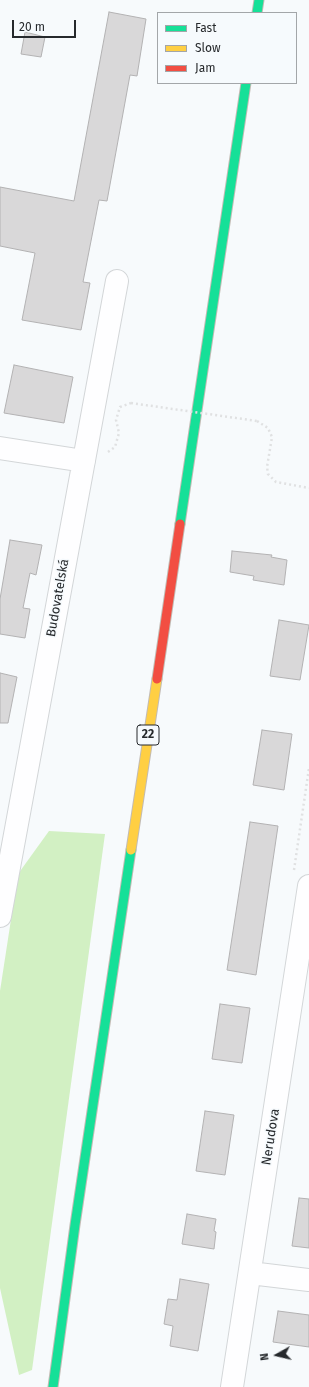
<!DOCTYPE html>
<html>
<head>
<meta charset="utf-8">
<style>
  body { margin:0 }
  #map { position:relative; width:309px; height:1387px; overflow:hidden; background:#f7fafc; font-family:"Fira Sans",sans-serif }
  canvas { display:block }
  .legend { position:absolute; left:157px; top:12px; width:140px; height:72px; box-sizing:border-box; background:#f6fafd; border:1px solid #a3a6a9; margin:0; padding:5px 7px; list-style:none; font-size:12px; color:#26292c }
  .legend li { display:flex; align-items:center; gap:8px; height:20px }
  .legend b { width:20px; border:1px solid #a3a6a9 }
  .north { position:absolute; left:257px; top:1335px; width:40px; height:40px; -webkit-text-stroke:3px #f6fafd; paint-order:stroke; rotate:262deg; font-size:11px; font-weight:700; line-height:16px; text-align:center; color:#26292c }
  .north::after { content:''; display:block; margin:auto; width:14px; height:18px; background:#26292c; clip-path:polygon(50% 0,100% 100%,50% 72%,0 100%) }
  .scale { position:absolute; left:12px; top:20px; width:64px; height:18px; box-sizing:border-box; border:2px solid #26292c; border-top:0; padding-left:5px; font-size:12px; line-height:14px; white-space:nowrap; color:#26292c; -webkit-text-stroke:3px #f6fafd; paint-order:stroke }
</style>
</head>
<body>
<div id="map">
<canvas width="309" height="1387"></canvas>
<ul class="legend">
<li><b style="height:5px;background:#16e098"></b>Fast</li>
<li><b style="height:5px;background:#ffcf43"></b>Slow</li>
<li><b style="height:5px;background:#f24e42"></b>Jam</li>
</ul>
<div class="north">N</div>
<div class="scale">20 m</div>
</div>
<script>
const g = document.querySelector('canvas').getContext('2d');
g.lineJoin = 'round';
function paint(path, color) { g.fillStyle = color; g.fill(path, 'evenodd'); }
const toPath = rows => new Path2D(rows.map(r => 'M' + r).join(''));
function strokePath(path, color, width, dash) { g.strokeStyle = color; g.lineWidth = width; g.lineCap = dash ? 'butt' : 'round'; g.setLineDash(dash || []); g.stroke(path); }
function write(font, color, halo, rows, align = 'center') {
  g.font = font + ' "Fira Sans",sans-serif'; g.lineWidth = 3; g.setLineDash([]); g.textBaseline = 'middle'; g.strokeStyle = halo; g.fillStyle = color; for (const [text, x, y, turn = 0] of rows) {
    g.save(); g.translate(x, y); g.rotate((+turn || 0) * Math.PI / 180); g.textAlign = isNaN(turn) ? turn : align; if (halo) g.strokeText(text, 0, 0); g.fillText(text, 0, 0); g.restore();
  }
}
paint(toPath([
  [49,831,105,834,32,1370,19,1375,0,1288,0,991,18,874]
]), '#d2f0c3');
const building = toPath([
  [109,12,146,19,137,76,130,75,107,201,99,200,83,282,90,283,81,330,22,320,35,253,0,246,0,187,74,201,109,12],
  [25,32,45,37,41,57,21,54,25,32],
  [14,365,73,377,64,423,4,413,14,365],
  [10,540,42,545,36,575,30,573,23,608,30,609,25,638,0,634,0,599,10,540],
  [232,551,272,555,271,557,287,560,284,585,253,580,254,576,230,572,232,551],
  [279,620,309,625,300,680,270,676,279,620],
  [0,673,17,677,8,723,0,723,0,673],
  [262,730,292,734,284,790,253,785,262,730],
  [250,822,278,826,256,975,227,970,250,822],
  [220,1004,250,1008,242,1063,212,1059,220,1004],
  [205,1111,234,1115,225,1175,196,1171,205,1111],
  [299,1198,309,1199,309,1248,292,1246,299,1198],
  [187,1214,216,1219,214,1231,216,1232,214,1249,182,1244,187,1214],
  [180,1279,209,1284,198,1351,170,1346,173,1326,164,1324,168,1299,177,1300,180,1279],
  [278,1311,309,1315,309,1347,273,1342,278,1311]
]);
paint(building, '#d9d8d9');
strokePath(building, '#b3b2b3', 1);
const street = toPath([
  [0,448,84,461],
  [0,916,117,281],
  [250,1273,309,1280],
  [232,1387,309,886]
]);
const fast = toPath([
  [257,13,259,0],
  [180,524,246,83],
  [53,1387,75,1225,131,850]
]);
const slow = toPath([
  [131,850,157,679]
]);
const jam = toPath([
  [157,679,180,524]
]);
strokePath(street, '#d3d6d8', 24);
strokePath(fast, '#c2bbb4', 11);
strokePath(slow, '#c2bbb4', 11);
strokePath(jam, '#c2bbb4', 11);
strokePath(toPath([
  [257,421,268,428,272,437,267,467,268,474,276,482,309,488],
  [108,452,115,447,119,433,116,420,120,407,131,403],
  [294,870,309,768]
]), '#e0e1e2', 2.5, [2, 3]);
strokePath(street, '#fefeff', 22);
strokePath(fast, '#16e098', 9);
strokePath(slow, '#ffcf43', 9);
strokePath(jam, '#f24e42', 9);
strokePath(toPath([
  [131,403,257,421]
]), '#e0e1e2', 2.5, [2, 3]);
for (const [x, y, w] of [
  [148,735,22]
]) { const box = new Path2D(); box.roundRect(x - w / 2, y - 10, w, 20, 3); g.fillStyle = '#f6fafd'; g.fill(box); strokePath(box, '#26292c', 1); }
write('bold 12px', '#26292c', null, [
  ["22",148,735]
]);
write('13px', '#26292c', '#f6fafd', [
  ["Budovatelská",58,598,-80],
  ["Nerudova",271,1137,-81]
]);
</script>
</body>
</html>
